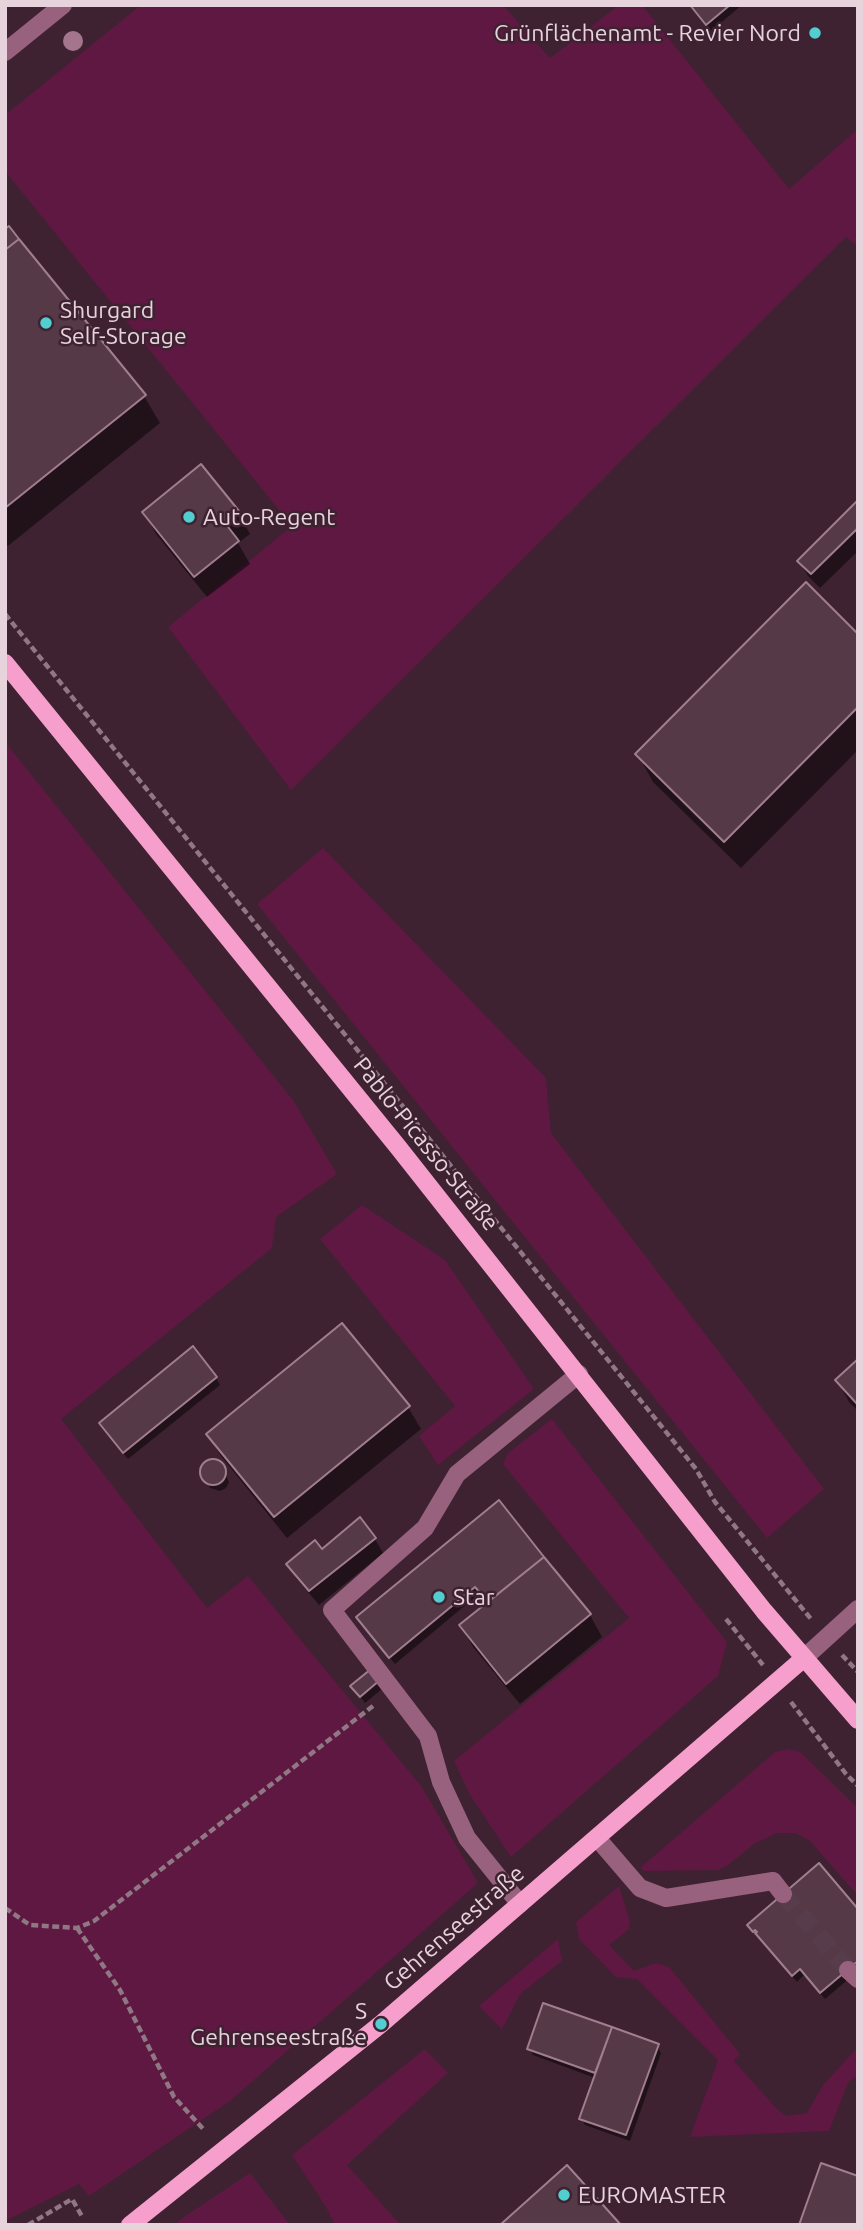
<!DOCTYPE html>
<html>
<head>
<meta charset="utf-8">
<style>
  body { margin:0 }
  #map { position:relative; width:863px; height:2230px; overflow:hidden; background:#3e2231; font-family:Ubuntu,sans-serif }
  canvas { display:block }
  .frame { position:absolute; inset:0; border:7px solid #e6d3dc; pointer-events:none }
</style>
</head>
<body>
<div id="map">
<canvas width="863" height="2230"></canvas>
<div class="frame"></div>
</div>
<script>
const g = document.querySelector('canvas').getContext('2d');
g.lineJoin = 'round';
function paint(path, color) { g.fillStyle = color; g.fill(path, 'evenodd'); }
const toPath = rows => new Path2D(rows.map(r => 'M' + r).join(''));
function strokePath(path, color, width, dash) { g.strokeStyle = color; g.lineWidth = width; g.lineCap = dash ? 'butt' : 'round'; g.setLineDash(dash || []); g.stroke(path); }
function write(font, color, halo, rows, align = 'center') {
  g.font = font + ' Ubuntu,sans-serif'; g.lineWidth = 5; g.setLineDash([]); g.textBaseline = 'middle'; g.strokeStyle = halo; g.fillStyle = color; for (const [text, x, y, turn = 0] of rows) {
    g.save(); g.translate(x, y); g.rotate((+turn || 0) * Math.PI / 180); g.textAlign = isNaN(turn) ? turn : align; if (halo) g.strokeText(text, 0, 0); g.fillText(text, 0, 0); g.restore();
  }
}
paint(toPath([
  [141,5,503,5,550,58,619,5,642,5,789,189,858,129,858,247,846,237,291,790,168,627,292,526,5,171,5,115],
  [5,742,293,1100,337,1174,276,1217,272,1248,61,1419,207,1608,248,1576,422,1787,478,1883,230,2101,89,2196,79,2184,5,2221],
  [323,848,546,1078,551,1133,824,1489,767,1538,257,904],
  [362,1205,445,1260,534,1389,438,1465,419,1436,455,1406,320,1239],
  [552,1419,727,1642,718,1676,511,1857,470,1795,454,1761,629,1618,503,1464,508,1453],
  [788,1749,800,1752,858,1808,858,1896,809,1840,795,1833,777,1833,754,1844,727,1866,718,1870,644,1871,640,1868,775,1752],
  [619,1886,630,1922,628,1930,609,1945,634,1971,653,1964,661,1964,670,1968,740,2054,734,2061,778,2110,786,2116,807,2113,823,2085,858,2047,858,2076,849,2081,829,2131,690,2137,718,2060,637,1979,616,1977,579,1939,576,1922],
  [558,1939,562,1961,521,1993,502,2029,479,2006],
  [425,2049,448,2073,347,2165,401,2225,335,2225,326,2207,292,2155],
  [250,2173,290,2225,174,2225,184,2217]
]), '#5e1842');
paint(toPath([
  [691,5,742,5,711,31],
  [5,231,144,396,160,423,8,546,5,543],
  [201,466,238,512,250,534,238,543,250,564,207,597,156,534,144,512],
  [857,503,858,551,820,588,808,576,799,561],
  [858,636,858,750,741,868,653,782,638,755],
  [858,1361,858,1411,849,1402,837,1380],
  [216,1378,220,1385,128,1459,105,1430],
  [408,1407,421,1429,287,1538,221,1456,208,1435],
  [211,1461,221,1464,229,1482,226,1488,220,1491,210,1488,202,1470,205,1464],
  [375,1539,383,1553,319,1605,297,1579,288,1564,322,1552],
  [543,1558,590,1615,602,1637,520,1704,473,1647,461,1625,489,1603,480,1593,395,1664,362,1624],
  [371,1671,383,1688,365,1703,353,1687],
  [858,1911,858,1971,825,1999,804,1975,797,1982,749,1925],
  [544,2005,657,2046,661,2053,630,2141,585,2125,581,2118,595,2078,533,2055,529,2048]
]), '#0007');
const building = toPath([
  [690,5,730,5,706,25,690,5],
  [9,226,19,239,5,250,5,229,9,226],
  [19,239,146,395,5,508,5,250,19,239],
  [201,464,239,511,225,523,239,541,194,577,142,512,201,464],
  [857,501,858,528,811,574,797,561,857,501],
  [806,582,858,634,858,707,724,842,635,754,806,582],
  [342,1323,410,1406,274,1517,206,1434,342,1323],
  [193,1346,217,1377,123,1453,99,1423,193,1346],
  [858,1359,858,1405,835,1380,858,1359],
  '200 1472a13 13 0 1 1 26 0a13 13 0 1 1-26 0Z',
  [499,1500,544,1557,488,1602,475,1587,389,1658,356,1617,499,1500],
  [360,1517,376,1538,309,1591,286,1564,315,1540,322,1549,360,1517],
  [544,1557,591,1614,506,1684,459,1625,544,1557],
  [371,1669,380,1680,360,1697,350,1686,371,1669],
  [819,1863,858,1909,858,1961,820,1993,800,1969,792,1976,755,1933,757,1932,755,1930,753,1932,747,1925,819,1863],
  [543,2003,612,2027,595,2073,527,2049,543,2003],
  [612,2027,659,2044,626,2135,579,2119,612,2027],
  [821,2163,858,2176,858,2225,799,2225,821,2163],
  [567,2165,621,2225,500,2225,567,2165]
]);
paint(building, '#563947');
strokePath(building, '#a07e8f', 2);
strokePath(toPath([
  [783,1894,848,1970]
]), '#573d4b', 18, [18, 9]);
strokePath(toPath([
  [5,614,696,1469,715,1502,811,1619],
  [726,1619,763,1665],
  [842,1655,858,1672],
  [791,1702,846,1774,858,1786],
  [5,1908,30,1925,77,1928,94,1921,373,1706],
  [77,1928,120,1990,174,2097,205,2131],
  [28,2225,72,2199,83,2218]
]), '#8f7783', 4.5, [7, 3.5]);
strokePath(toPath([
  [5,52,63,5],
  [803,1659,858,1609],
  [597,1838,640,1888,666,1898,773,1881,783,1894],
  [520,1904,467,1838,441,1782,428,1736,332,1610,425,1528,457,1474,579,1374],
  [848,1970,858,1979]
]), '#98627e', 18);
strokePath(toPath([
  [5,663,398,1147,764,1611,858,1720],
  [130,2225,381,2024,803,1659]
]), '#f69fcc', 18);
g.fillStyle = '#a5748d';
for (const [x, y] of [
  [73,41]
]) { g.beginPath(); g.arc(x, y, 10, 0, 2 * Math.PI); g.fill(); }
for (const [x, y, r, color] of [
  [815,33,7,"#52cdd0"],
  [46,323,7,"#52cdd0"],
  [189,517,7,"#52cdd0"],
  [439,1597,7,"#52cdd0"],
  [381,2024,7,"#52cdd0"],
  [564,2195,7,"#52cdd0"]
]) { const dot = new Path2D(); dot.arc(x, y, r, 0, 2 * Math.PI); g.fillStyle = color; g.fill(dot); strokePath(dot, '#3e2231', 2.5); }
write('23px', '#e6d3dc', '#3e2231', [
  ["Grünflächenamt - Revier Nord",801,33,"right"],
  ["Shurgard",60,310],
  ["Self-Storage",60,336],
  ["Auto-Regent",203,517],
  ["Star",453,1597],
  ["S",367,2011,"right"],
  ["Gehrenseestraße",367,2037,"right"],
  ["EUROMASTER",578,2195]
], 'left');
write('23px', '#e6d3dc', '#3e2231', [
  ["Pablo-Picasso-Straße",426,1144,51],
  ["Gehrenseestraße",454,1928,-41]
]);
</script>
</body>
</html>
